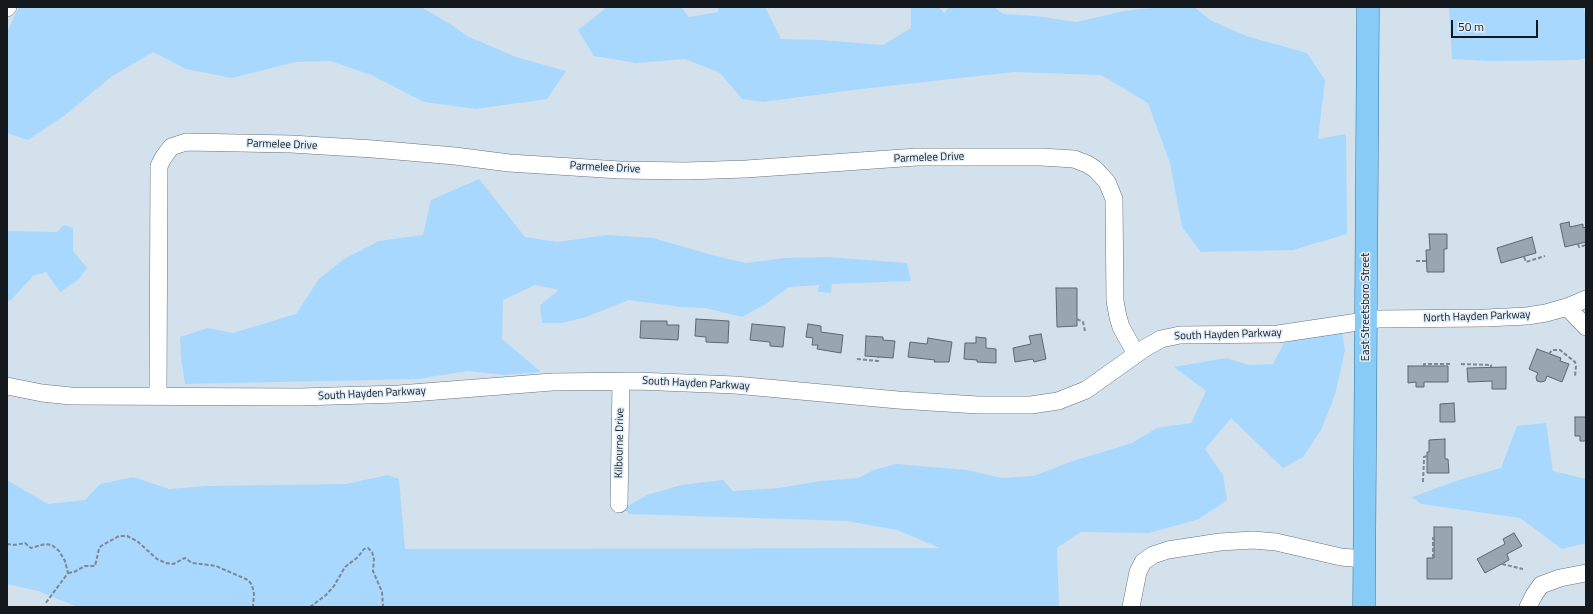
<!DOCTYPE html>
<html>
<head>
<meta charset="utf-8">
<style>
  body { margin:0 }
  #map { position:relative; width:1593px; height:614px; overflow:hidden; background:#d3e1ed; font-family:"Titillium Web",sans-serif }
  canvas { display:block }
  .frame { position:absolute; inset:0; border:8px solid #14191d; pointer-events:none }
  .scale { position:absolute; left:1451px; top:20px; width:87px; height:18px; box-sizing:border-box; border:2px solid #14191d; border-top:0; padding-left:5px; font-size:12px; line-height:14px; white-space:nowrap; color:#14191d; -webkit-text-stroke:3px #e0eefa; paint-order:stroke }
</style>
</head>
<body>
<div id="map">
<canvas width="1593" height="614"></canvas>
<div class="frame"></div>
<div class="scale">50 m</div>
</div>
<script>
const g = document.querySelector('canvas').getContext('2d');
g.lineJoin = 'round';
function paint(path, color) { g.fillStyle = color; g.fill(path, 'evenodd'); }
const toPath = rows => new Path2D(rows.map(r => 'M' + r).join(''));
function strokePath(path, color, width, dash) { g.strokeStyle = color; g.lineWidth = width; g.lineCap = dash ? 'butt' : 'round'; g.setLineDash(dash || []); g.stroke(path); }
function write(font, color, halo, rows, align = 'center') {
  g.font = font + ' "Titillium Web",sans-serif'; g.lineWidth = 3; g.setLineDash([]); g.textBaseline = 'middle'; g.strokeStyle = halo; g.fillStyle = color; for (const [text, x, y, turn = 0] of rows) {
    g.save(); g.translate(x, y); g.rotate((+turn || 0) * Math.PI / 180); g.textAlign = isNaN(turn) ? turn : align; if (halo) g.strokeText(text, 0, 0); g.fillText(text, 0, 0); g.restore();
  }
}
paint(toPath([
  [19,7,421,7,452,25,467,36,516,57,566,71,547,99,476,109,424,102,371,75,330,61,295,62,232,78,186,69,153,52,111,77,64,116,28,140,7,133,7,32],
  [607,7,681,7,689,17,718,12,718,7,765,7,781,39,821,40,883,45,911,28,911,7,939,7,944,13,949,7,994,7,1003,14,1035,16,1077,22,1124,11,1161,7,1194,7,1210,20,1246,36,1307,53,1325,80,1318,139,1346,134,1347,234,1293,250,1201,252,1182,227,1170,163,1148,103,1101,75,1014,72,853,90,763,102,742,99,720,73,685,59,636,63,594,56,578,30],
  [1449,7,1583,7,1586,16,1586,58,1578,60,1489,61,1452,59],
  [479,179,525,237,557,242,607,235,653,238,712,255,746,263,786,258,828,257,907,263,911,281,832,284,831,293,818,292,819,285,789,287,764,305,742,317,705,308,681,307,629,300,586,317,562,323,542,323,540,305,559,290,535,285,503,300,502,339,541,372,504,375,467,371,418,379,185,384,181,357,180,337,208,328,233,333,296,314,319,279,344,259,379,241,423,235,431,200],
  [64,225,73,228,73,251,87,268,78,280,60,292,46,272,33,276,12,299,7,302,7,231,57,232],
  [1342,332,1345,350,1335,395,1321,430,1303,457,1283,468,1231,418,1205,449,1223,475,1227,500,1199,519,1149,533,1081,532,1057,548,1059,607,78,607,38,591,7,584,7,480,48,504,85,500,100,484,133,477,169,489,206,486,346,484,388,475,399,479,405,549,940,548,897,530,847,521,629,514,623,509,647,495,681,485,723,480,733,491,779,488,821,481,858,478,874,470,896,464,967,470,1001,478,1034,476,1070,462,1132,443,1157,428,1191,423,1206,391,1174,367,1226,358,1249,365,1273,364,1286,339],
  [1546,423,1553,471,1586,479,1586,543,1562,549,1520,518,1421,504,1412,497,1459,480,1501,468,1517,426]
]), '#a8d8fd');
const building = toPath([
  [1569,222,1570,227,1583,224,1583,228,1586,227,1586,242,1565,247,1560,224,1569,222],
  [1429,234,1447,234,1447,249,1444,249,1444,272,1427,272,1426,250,1430,250,1429,234],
  [1532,237,1536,253,1501,263,1497,248,1532,237],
  [1056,288,1077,288,1077,326,1057,327,1056,288],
  [696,319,729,321,728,343,706,342,706,337,695,336,696,319],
  [641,321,667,321,667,325,679,325,678,340,640,338,641,321],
  [752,324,785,327,783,347,770,346,770,342,750,340,752,324],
  [808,324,821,326,821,332,843,335,841,353,817,349,818,345,812,345,813,338,806,337,808,324],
  [1041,334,1046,359,1034,362,1033,359,1015,362,1013,348,1031,344,1029,336,1041,334],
  [866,336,883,337,883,340,895,341,893,358,865,356,866,336],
  [976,337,986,338,986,348,996,349,996,363,977,362,977,360,964,359,965,343,976,343,976,337],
  [928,338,952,342,949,362,934,362,935,360,908,357,910,342,927,344,928,338],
  [1537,349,1561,358,1560,361,1569,364,1562,382,1547,376,1545,381,1541,382,1537,381,1536,377,1538,373,1529,369,1537,349],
  [1408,366,1448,366,1448,382,1424,382,1424,387,1416,387,1416,382,1408,383,1408,366],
  [1506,367,1506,389,1492,389,1492,381,1468,382,1467,368,1506,367],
  [1454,403,1455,422,1440,422,1440,404,1454,403],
  [1575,417,1586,417,1586,441,1580,441,1580,436,1575,436,1575,417],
  [1445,439,1445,459,1448,459,1449,473,1427,473,1427,452,1429,452,1429,440,1445,439],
  [1434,527,1452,527,1452,579,1427,579,1427,558,1434,558,1434,527],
  [1514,533,1522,546,1507,554,1509,560,1485,573,1477,559,1505,544,1503,539,1514,533]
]);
paint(building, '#98a6b1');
strokePath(building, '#5b6872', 1);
const minor = toPath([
  [7,8,8,7],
  [1567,307,1586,327],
  [7,386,42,393,71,396,300,397,399,394,552,382,637,381,735,385,898,400,978,405,1031,405,1058,401,1086,390,1145,348,1161,339,1180,335,1278,334,1378,319,1486,318,1527,316,1546,313,1567,307,1586,299],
  [158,395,159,166,163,158,171,147,186,142,291,144,373,149,455,156,509,163,620,170,686,171,746,169,917,157,1041,157,1074,159,1087,164,1095,169,1107,182,1114,199,1115,301,1118,317,1121,327,1136,354],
  [619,504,621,382],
  [1131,607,1138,572,1143,562,1153,555,1168,550,1220,542,1253,540,1276,542,1341,557,1364,559],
  [1528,607,1534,595,1541,585,1560,578,1586,573]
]);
const major = toPath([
  [1364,607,1368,7]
]);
strokePath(minor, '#67747f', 18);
strokePath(major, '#2b76a7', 23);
strokePath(toPath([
  [1578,244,1579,247,1586,245],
  [1524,257,1526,262,1545,256],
  [1416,261,1427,261],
  [1077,319,1083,322,1085,331],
  [1549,354,1552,350,1560,350,1575,362,1576,366,1575,376],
  [857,359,878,361,878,357],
  [1461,364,1491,365,1491,367],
  [1424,366,1424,364,1452,364],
  [1423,482,1424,460,1424,457,1427,456],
  [7,544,14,545,25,543,31,548,45,544,52,545,59,551,65,561,68,573,45,604],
  [1433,558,1433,537],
  [1502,564,1523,569],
  [68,573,74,572,85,566,95,566,99,549,101,546,119,536,127,536,137,541,157,559,166,563,173,564,185,558,192,563,216,566,248,580,252,585,254,594,253,607],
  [310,607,326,595,334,586,345,567,358,557,364,549,368,548,372,552,374,559,373,571,382,592,383,607]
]), '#7e8891', 2, [4, 2]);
strokePath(minor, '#fff', 17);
strokePath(major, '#88cbf7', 22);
write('11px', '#14191d', '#e0eefa', [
  ["Parmelee Drive",282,145,2],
  ["Parmelee Drive",929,158,-2],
  ["Parmelee Drive",605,168,3],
  ["East Streetsboro Street",1366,307,-90],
  ["North Hayden Parkway",1477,317,-2],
  ["South Hayden Parkway",1228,335,-2],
  ["South Hayden Parkway",696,384,3],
  ["South Hayden Parkway",372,394,-3],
  ["Kilbourne Drive",620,443,-89]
]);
</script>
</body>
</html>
